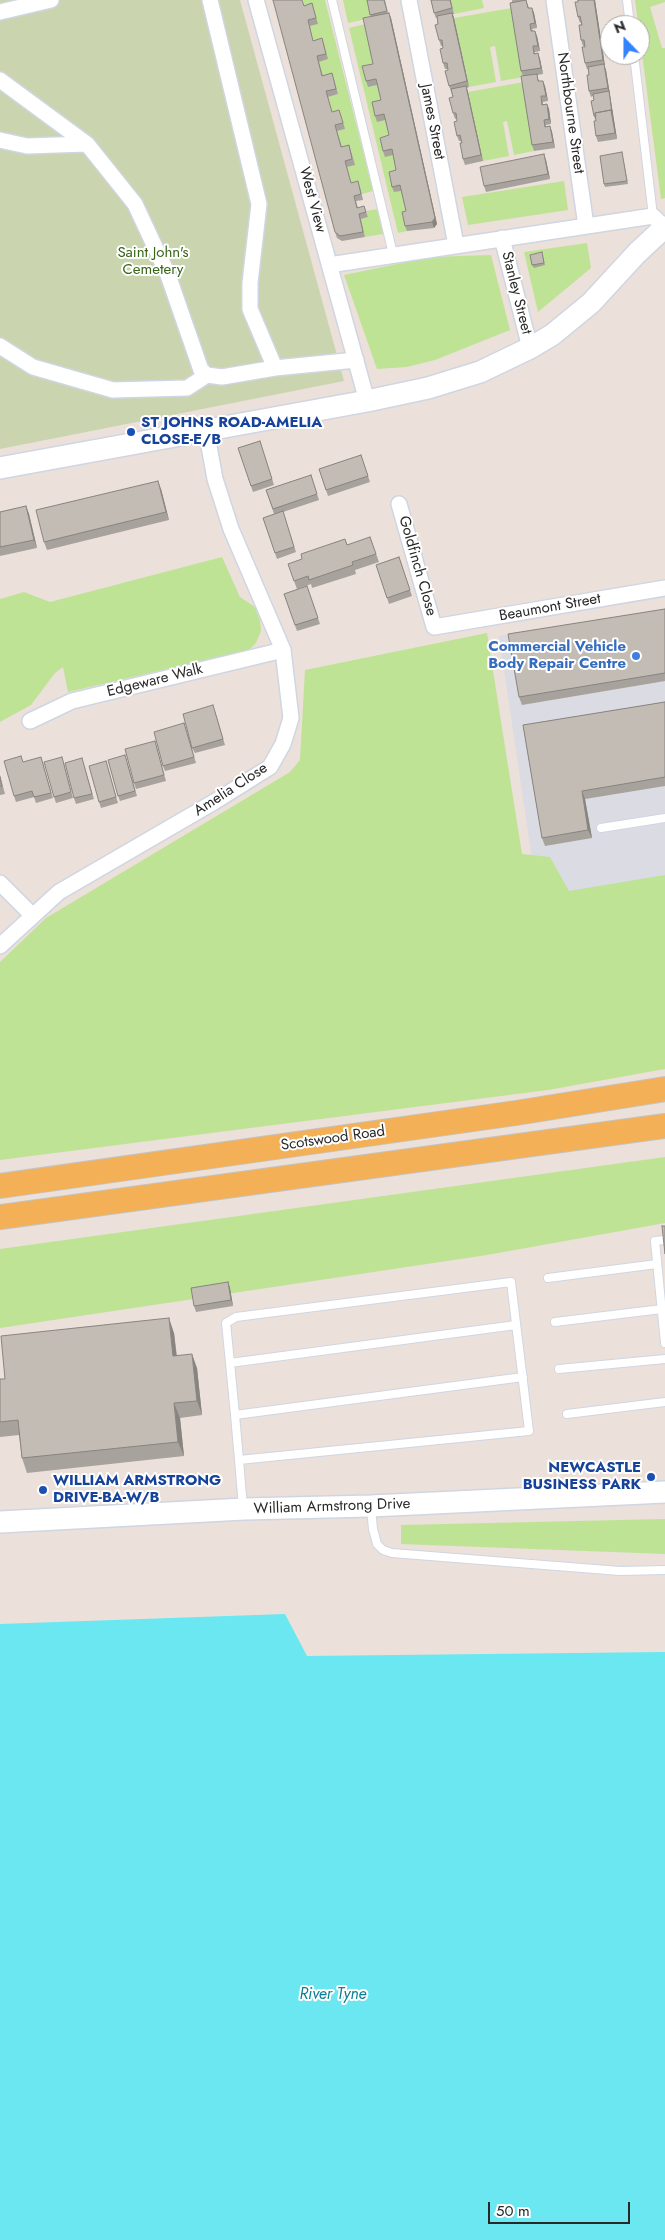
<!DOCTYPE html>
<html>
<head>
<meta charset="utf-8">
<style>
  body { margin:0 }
  #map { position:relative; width:665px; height:2240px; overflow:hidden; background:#ebe0da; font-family:Jost,sans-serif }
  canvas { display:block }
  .north { position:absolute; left:600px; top:15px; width:50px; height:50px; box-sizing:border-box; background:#fff; border:1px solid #a9a9a9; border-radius:50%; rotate:338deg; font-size:14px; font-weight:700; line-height:20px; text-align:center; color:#282828 }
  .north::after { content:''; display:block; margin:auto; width:18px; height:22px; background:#3582fd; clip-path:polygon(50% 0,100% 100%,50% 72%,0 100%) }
  .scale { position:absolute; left:488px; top:2202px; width:142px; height:22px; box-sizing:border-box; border:2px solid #282828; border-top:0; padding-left:6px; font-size:15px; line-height:18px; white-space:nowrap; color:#282828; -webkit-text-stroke:4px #fff; paint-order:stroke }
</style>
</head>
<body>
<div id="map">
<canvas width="665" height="2240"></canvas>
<div class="north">N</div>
<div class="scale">50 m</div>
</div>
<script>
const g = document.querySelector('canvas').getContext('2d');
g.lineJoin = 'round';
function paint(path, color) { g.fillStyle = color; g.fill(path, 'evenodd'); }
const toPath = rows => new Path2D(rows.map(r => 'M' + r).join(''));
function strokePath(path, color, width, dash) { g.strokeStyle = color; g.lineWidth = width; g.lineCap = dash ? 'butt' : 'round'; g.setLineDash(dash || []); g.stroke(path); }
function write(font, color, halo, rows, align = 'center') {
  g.font = font + ' Jost,sans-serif'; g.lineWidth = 4; g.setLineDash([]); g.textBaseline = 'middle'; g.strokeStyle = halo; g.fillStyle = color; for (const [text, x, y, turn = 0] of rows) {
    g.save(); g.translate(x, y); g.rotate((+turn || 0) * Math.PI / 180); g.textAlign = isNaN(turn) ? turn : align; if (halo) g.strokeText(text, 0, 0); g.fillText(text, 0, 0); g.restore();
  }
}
paint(toPath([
  [665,609,665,942,543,934,499,636]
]), '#dbdbe3');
paint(toPath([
  [303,0,325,0,373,191,362,194,353,189,347,167,354,165,351,151,343,153,337,131,345,129,334,118,328,97,338,94,334,79,324,81,319,62,328,59,315,47,310,26,318,24,306,12],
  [343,0,367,0,371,18,348,23],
  [451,0,482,0,484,8,454,14],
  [635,0,665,0,665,2,650,7,662,48,665,48,665,198,661,199],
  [512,8,523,77,501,81,495,46,490,47,496,82,469,87,454,18],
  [365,24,408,217,405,218,407,231,398,233,349,28],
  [524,82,534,151,514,155,507,121,503,122,509,156,483,161,468,92],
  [564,181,568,210,468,225,462,197],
  [377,209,383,234,365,237,361,219,368,217,366,211],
  [587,243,591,268,538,312,524,252],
  [491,255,510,330,435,360,407,367,377,369,344,275,431,257],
  [222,557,240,597,255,607,260,620,261,631,256,643,249,650,68,692,63,667,55,673,31,705,0,722,0,599,24,592,50,602],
  [487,633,522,854,550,857,569,891,665,875,665,1069,548,1090,0,1160,0,962,46,918,290,772,300,760,305,670],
  [665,1157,665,1223,487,1255,0,1328,0,1249],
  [665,1519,665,1554,401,1544,401,1525]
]), '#bfe394');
paint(toPath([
  [0,0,240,0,344,381,0,449]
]), '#cad5b0');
paint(toPath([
  [285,1614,307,1656,665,1652,665,2240,0,2240,0,1624]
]), '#6ae7f0');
const lane = toPath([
  [332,0,393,254],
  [627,0,630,25],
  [634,55,653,216],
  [601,828,665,818],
  [665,1240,655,1241,665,1343],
  [548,1278,657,1264],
  [555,1322,662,1309],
  [230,1363,516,1325],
  [559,1369,665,1359],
  [567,1414,665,1402],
  [235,1415,523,1377],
  [239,1460,529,1431,511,1282,236,1317,226,1323,230,1363,235,1415,239,1460,243,1507],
  [371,1509,373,1529,377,1544,383,1550,392,1553,620,1571,665,1570]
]);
const street = toPath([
  [210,0,259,204,250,283,250,309,275,368],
  [256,0,367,401],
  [409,0,456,245],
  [554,0,586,226],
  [0,12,51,0],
  [0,80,87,144,135,204,168,275,201,370,207,375,222,377,275,368,356,360],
  [0,140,27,146,87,144],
  [502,238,530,348],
  [329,265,653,216,664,227],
  [0,346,33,367,113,390,187,388,207,375],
  [399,504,434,627,665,588],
  [30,721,72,701,283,650],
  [0,883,33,916],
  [0,946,59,892,214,802,270,767,283,744,291,718,283,650,231,529,215,479,206,430]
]);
const secondary = toPath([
  [0,468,367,401,428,388,480,372,530,348,552,335,591,303,637,253,665,227],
  [0,1522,244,1509,371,1506,665,1492]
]);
const primary = toPath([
  [0,1186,516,1113,665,1089],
  [0,1217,665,1126]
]);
strokePath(lane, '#cfd6e2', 10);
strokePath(street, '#cfd6e2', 18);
strokePath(secondary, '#cfd6e2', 24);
strokePath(primary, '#c3c3c3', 26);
strokePath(lane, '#fff', 8);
strokePath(street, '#fff', 15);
strokePath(secondary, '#fff', 21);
strokePath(primary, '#f3b057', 24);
paint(toPath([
  [367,0,385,0,388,13,391,18,437,224,434,228,407,231,405,226,406,211,401,191,394,192,392,187,396,170,393,155,385,157,383,151,389,135,385,120,377,122,375,116,381,100,377,85,368,87,366,81,373,64,371,17],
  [431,0,451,0,454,14,453,14,469,87,467,88,483,161,465,165,463,159,462,141,459,141,457,136,457,118,455,119,453,113,453,97,451,91,449,86,448,70,448,69,445,69,443,63,443,46,441,46,439,40,438,24,437,18,436,18,434,13],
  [512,0,528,0,526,0,529,8,532,8,534,13,537,28,532,29,533,31,537,36,540,51,535,52,535,54,538,53,540,59,543,74,537,75,539,81,545,86,548,101,543,102,543,104,547,104,549,109,551,124,546,125,546,127,550,126,552,132,555,148,534,151,532,145,523,76,521,71],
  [578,0,595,0,605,66,604,66,606,70,617,139,598,142,596,136,596,118,595,119,594,116,594,100,593,96,591,97,589,91,589,75,588,69,587,69,585,63,585,46,583,46,581,40,581,22,580,23,578,17],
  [312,3,318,24,310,26,313,41,322,38,328,59,319,62,323,76,334,79,338,94,328,97,332,112,343,122,345,129,337,131,342,147,349,145,351,151,355,165,347,167,351,183,360,187,363,200,356,201,358,208,364,206,368,217,361,219,365,237,342,241,337,238,335,232,304,6],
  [622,152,628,184,605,187,604,184],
  [546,160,550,179,486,192,484,186],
  [542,252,545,265,534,268,532,265],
  [260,441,274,485,253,492,238,448],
  [361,455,370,482,328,496,319,469],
  [311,475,319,500,283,512,296,552,277,559,263,518,274,514,266,490],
  [161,489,169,520,47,550,44,542],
  [26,506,29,514,37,548,0,556,0,512],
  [370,537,379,562,355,570,356,574,312,588,311,584,297,589,294,581,347,545],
  [399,557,412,596,389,604,376,565],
  [307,586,320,624,297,631,284,594],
  [665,609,665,681,522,705,519,697],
  [665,702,665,786,585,799,592,838,545,846,542,838,523,725],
  [215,711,225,745,195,753,192,748],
  [184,723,196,763,165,771,163,766],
  [155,741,166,781,136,789,134,783],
  [125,755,137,796,120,801,118,796],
  [41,757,53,798,36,803,34,797,16,802,14,796,24,762],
  [62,757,73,798,56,803,54,797],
  [82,758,94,799,76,804,74,798],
  [106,761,118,803,101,808,99,802],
  [0,775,5,794,0,795],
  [228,1282,230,1288,233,1306,196,1312,194,1306],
  [174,1333,177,1356,197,1368,202,1415,180,1418,184,1456,27,1473,22,1458,19,1435,0,1437,0,1379,5,1379]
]), '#a7a29c');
paint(toPath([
  [594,0,595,0,605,66,603,60],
  [532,8,534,13,537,28,535,23],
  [389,13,391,18,437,224,434,228,432,222],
  [452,13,454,18,469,87,467,81],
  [535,31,537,36,540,51,538,46],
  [538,53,540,59,543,74,541,68],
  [604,64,606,70,617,139,615,133],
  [543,81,545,86,548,101,546,96],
  [466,86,468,92,483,161,481,155],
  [547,104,549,109,551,124,549,119],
  [550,126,552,132,555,148,553,142],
  [544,154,546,160,550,179,548,174],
  [158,481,161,489,169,520,166,512],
  [26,506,29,514,37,548,34,540],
  [582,791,585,799,592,838,588,830],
  [228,1282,230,1288,233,1306,231,1300],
  [169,1318,174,1333,178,1371,173,1356],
  [192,1354,197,1368,202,1415,197,1401],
  [174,1403,180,1418,184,1456,178,1442]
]), '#88847f');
const building = toPath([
  [273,0,302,0,304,6,312,3,316,18,308,20,313,41,322,38,326,54,317,56,322,76,332,73,336,89,326,91,332,112,339,110,341,116,343,123,335,125,341,147,349,145,352,159,345,161,351,183,358,181,361,194,354,196,357,208,364,206,366,212,359,214,363,232,340,236,335,232,273,0],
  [367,0,384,0,387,11,370,15,367,0],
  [431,0,450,0,452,8,434,13,431,0],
  [526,0,528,8,532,8,535,23,530,24,531,31,535,31,538,46,533,46,534,54,538,53,541,68,521,71,510,3,526,0],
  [578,0,594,0,603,60,585,63,582,47,585,47,584,40,581,40,579,25,582,25,580,16,578,17,575,2,578,2,578,0],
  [389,13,435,218,432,222,405,226,402,212,406,211,400,185,392,187,389,172,396,170,392,149,383,151,380,138,389,135,384,114,375,116,372,102,381,100,376,79,366,81,362,66,373,64,363,18,389,13],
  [452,13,467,81,449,86,445,71,448,70,447,63,443,63,440,49,443,48,442,40,439,40,435,25,438,24,437,16,452,13],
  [604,64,608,88,589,91,587,75,589,75,588,67,604,64],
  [537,74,538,81,543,81,546,96,541,96,542,105,547,104,549,119,544,120,545,127,550,126,553,142,532,145,521,76,537,74],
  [466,86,481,155,463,159,460,143,462,143,460,135,457,136,454,122,457,121,456,113,453,113,449,98,453,97,451,89,466,86],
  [609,91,612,113,611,110,595,113,596,116,594,116,591,101,594,100,593,94,609,91],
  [611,110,615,133,596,136,594,121,596,121,595,113,611,110],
  [622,152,627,181,604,184,600,156,622,152],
  [544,154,548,174,484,186,480,167,544,154],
  [542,252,544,263,532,265,530,255,542,252],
  [260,441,272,479,251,486,238,448,260,441],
  [361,455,368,476,326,490,319,469,361,455],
  [311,475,317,494,273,509,266,490,311,475],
  [158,481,166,512,44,542,36,510,158,481],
  [26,506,34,540,0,547,0,512,26,506],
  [283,511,294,547,275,553,263,518,283,511],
  [370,537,376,554,352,562,353,565,309,580,308,576,294,581,288,564,302,559,301,554,345,539,347,545,370,537],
  [399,557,410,590,387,598,376,565,399,557],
  [307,586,318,618,295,625,284,594,307,586],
  [665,609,665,673,519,697,508,634,665,609],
  [665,702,665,777,582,791,588,830,542,838,523,725,665,702],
  [213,705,223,739,192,748,183,714,213,705],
  [184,723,194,757,163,766,154,732,184,723],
  [155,741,164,775,134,783,125,749,155,741],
  [125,755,135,791,118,796,108,760,125,755],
  [21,756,23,762,41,757,51,793,34,797,32,791,14,796,4,761,21,756],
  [62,757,71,792,54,797,44,762,62,757],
  [82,758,92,794,74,798,65,763,82,758],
  [106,761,116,797,99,802,89,766,106,761],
  [0,777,2,786,0,786,0,777],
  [662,1226,665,1226,665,1254,662,1226],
  [228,1282,231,1300,194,1306,191,1288,228,1282],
  [169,1318,173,1356,192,1354,197,1401,174,1403,178,1442,22,1458,18,1420,0,1422,0,1379,5,1379,1,1336,169,1318]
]);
paint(building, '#c2bcb5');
strokePath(building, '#88847f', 1);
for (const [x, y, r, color] of [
  [131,432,5,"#1a4fb4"],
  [636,656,5,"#3f7fe0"],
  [651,1477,5,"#1a4fb4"],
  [43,1490,5,"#1a4fb4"]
]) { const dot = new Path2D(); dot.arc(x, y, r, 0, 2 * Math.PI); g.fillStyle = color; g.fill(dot); strokePath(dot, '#fff', 2); }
write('15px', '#282828', '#fff', [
  ["Northbourne Street",570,113,82],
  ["James Street",432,122,79],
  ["West View",312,200,75],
  ["Stanley Street",516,293,76],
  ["Goldfinch Close",417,566,74],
  ["Beaumont Street",550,608,-10],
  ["Edgeware Walk",155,681,-14],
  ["Amelia Close",231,790,-33],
  ["Scotswood Road",333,1139,-8],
  ["William Armstrong Drive",332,1507,-2]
]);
write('15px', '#376618', '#fff', [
  ["Saint John's",153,253],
  ["Cemetery",153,270]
]);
write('bold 15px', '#164399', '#fff', [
  ["ST JOHNS ROAD-AMELIA",141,423],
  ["CLOSE-E/B",141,440],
  ["NEWCASTLE",641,1468,"right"],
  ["BUSINESS PARK",641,1485,"right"],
  ["WILLIAM ARMSTRONG",53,1481],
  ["DRIVE-BA-W/B",53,1498]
], 'left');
write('bold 15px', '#366cbe', '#fff', [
  ["Commercial Vehicle",626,647],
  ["Body Repair Centre",626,664]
], 'right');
write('italic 16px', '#0b7f93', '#fff', [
  ["River Tyne",333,1995]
]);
</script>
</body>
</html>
